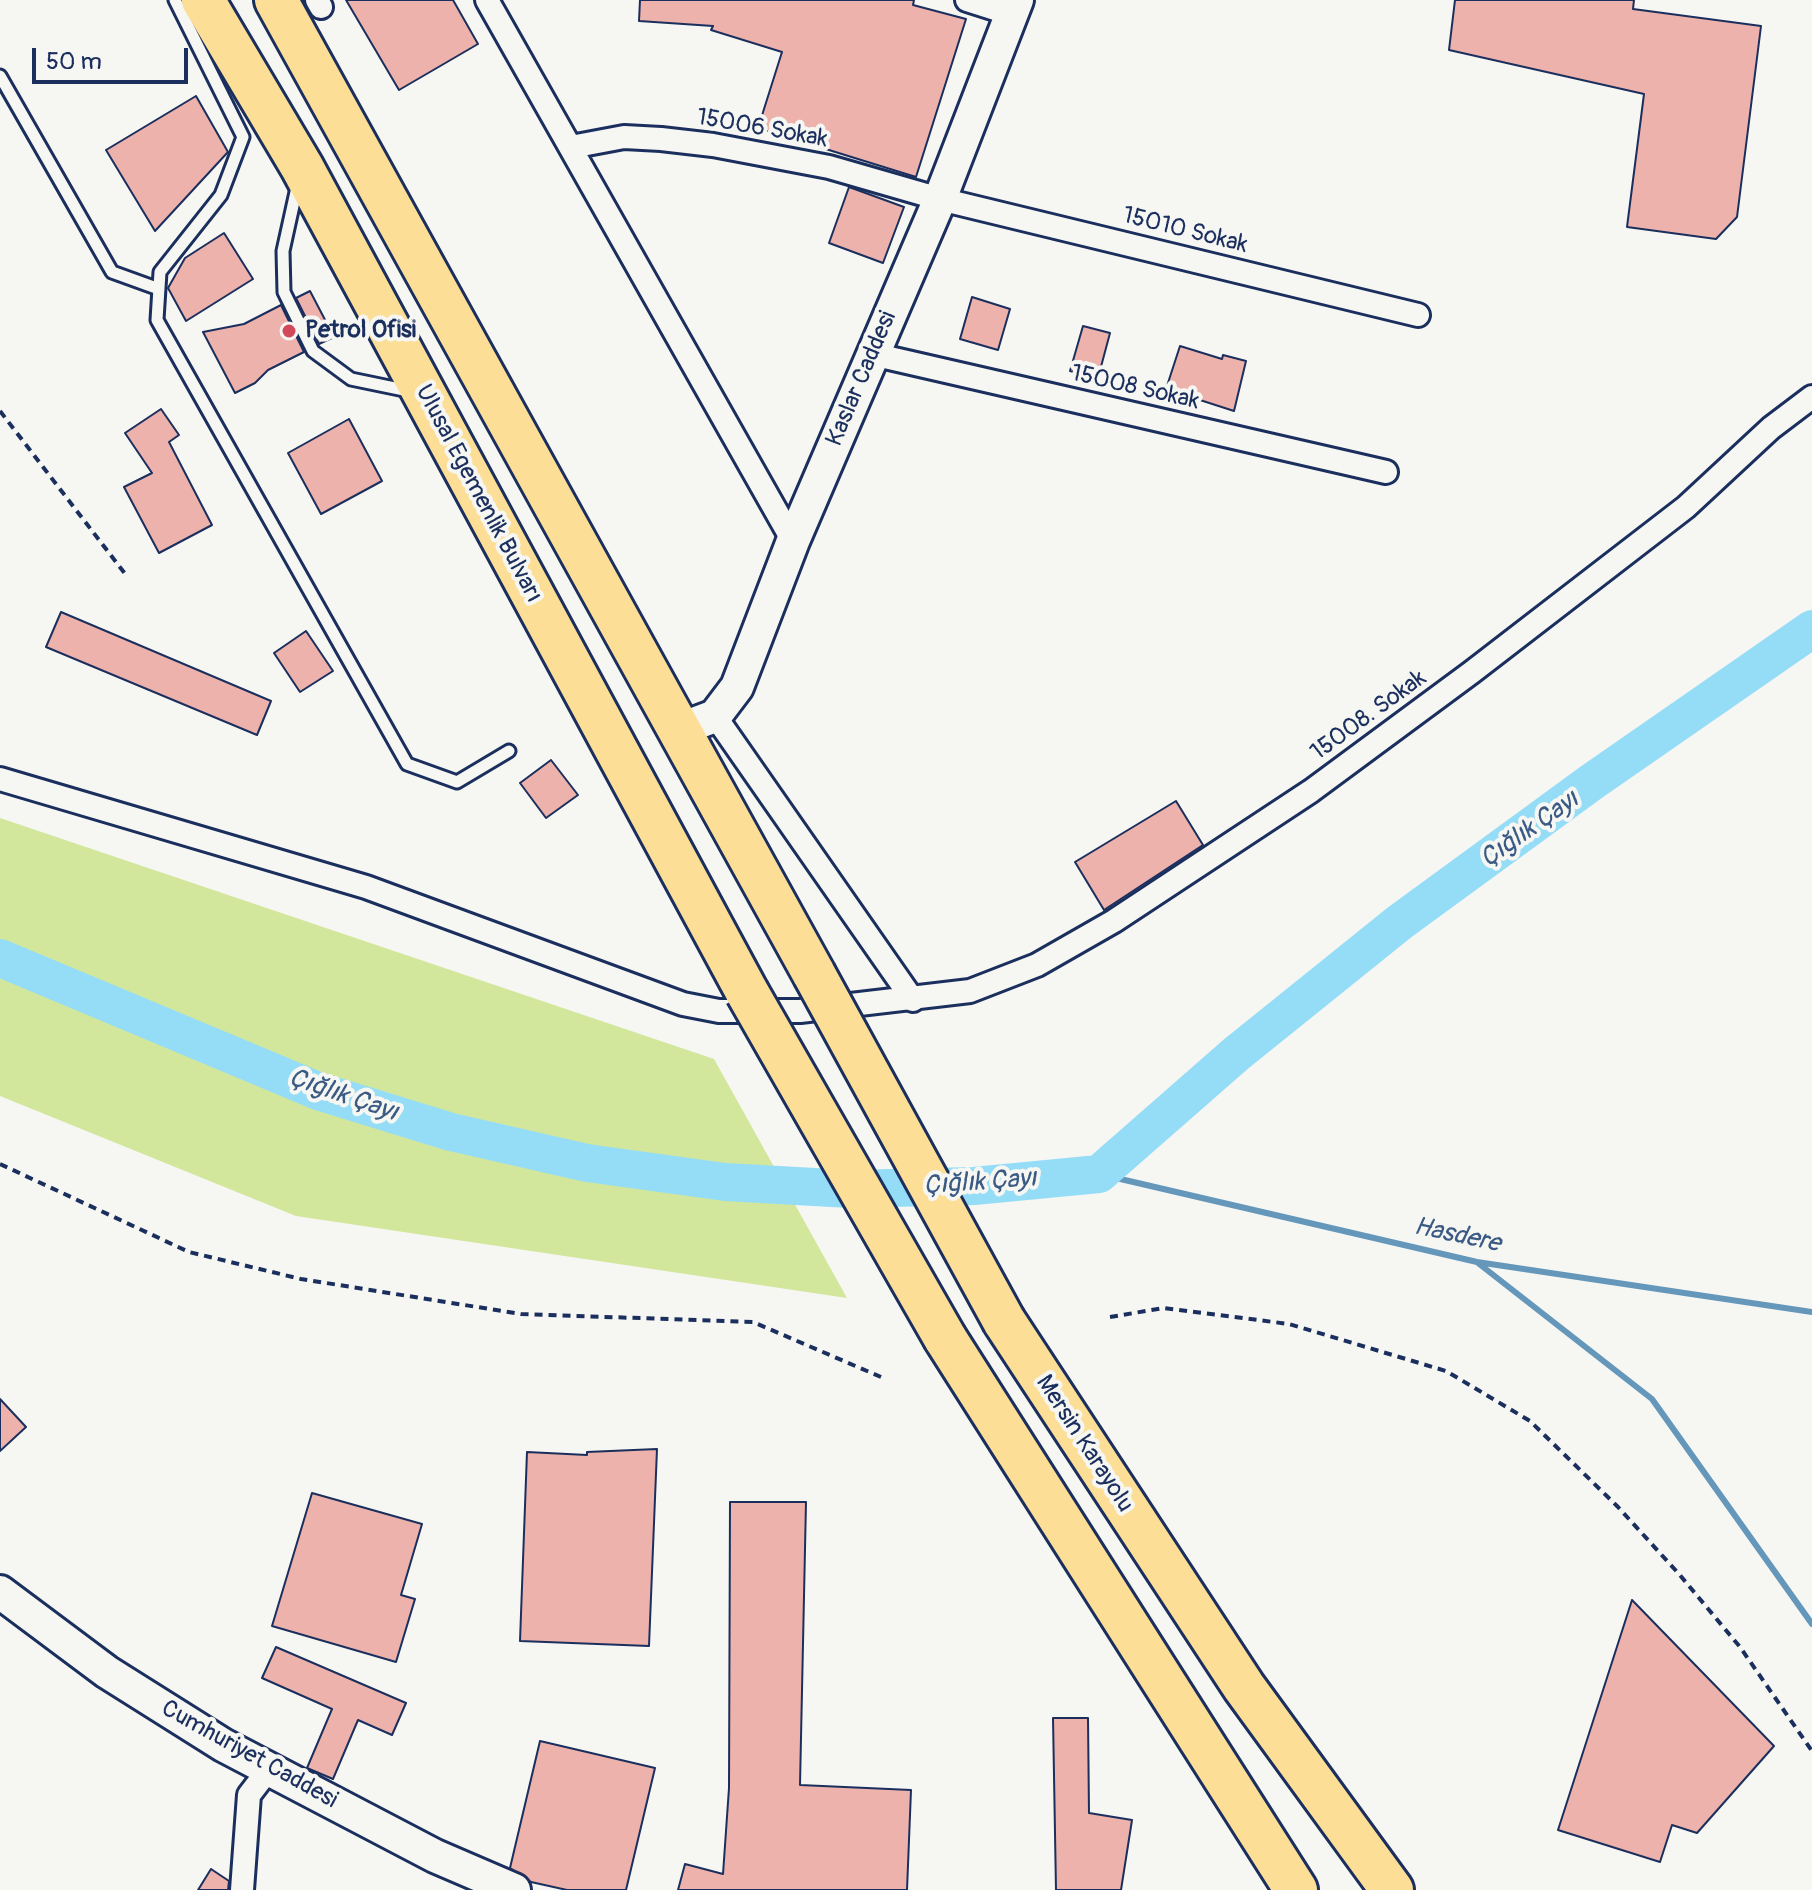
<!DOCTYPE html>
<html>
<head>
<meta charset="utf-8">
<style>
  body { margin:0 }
  #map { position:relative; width:1812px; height:1890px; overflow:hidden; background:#f6f6f2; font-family:Pangolin,sans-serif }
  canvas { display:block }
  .scale { position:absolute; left:32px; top:48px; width:156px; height:36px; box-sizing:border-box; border:4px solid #1b2f5e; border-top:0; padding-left:10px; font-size:24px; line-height:28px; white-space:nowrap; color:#1b2f5e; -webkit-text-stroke:6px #f6f6f2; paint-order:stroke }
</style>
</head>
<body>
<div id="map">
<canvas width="1812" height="1890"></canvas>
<div class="scale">50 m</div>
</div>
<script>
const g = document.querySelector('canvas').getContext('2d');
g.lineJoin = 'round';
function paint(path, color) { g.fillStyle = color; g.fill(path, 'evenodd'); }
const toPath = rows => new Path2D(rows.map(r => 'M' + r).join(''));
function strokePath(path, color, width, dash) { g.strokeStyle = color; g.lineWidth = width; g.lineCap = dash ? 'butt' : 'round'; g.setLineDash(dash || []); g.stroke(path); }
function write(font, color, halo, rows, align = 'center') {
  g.font = font + ' Pangolin,sans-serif'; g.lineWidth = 8; g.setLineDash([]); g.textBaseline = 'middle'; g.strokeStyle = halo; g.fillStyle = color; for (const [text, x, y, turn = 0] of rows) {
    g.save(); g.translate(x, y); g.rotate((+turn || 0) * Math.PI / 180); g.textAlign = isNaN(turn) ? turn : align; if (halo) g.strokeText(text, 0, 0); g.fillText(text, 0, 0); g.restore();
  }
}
paint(toPath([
  [0,818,714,1059,847,1298,296,1216,0,1096]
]), '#d2e79c');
strokePath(toPath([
  [1099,1174,1477,1262,1812,1312],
  [1478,1263,1652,1399,1812,1624]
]), '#6497ba', 6);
strokePath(toPath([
  [0,958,318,1091,451,1132,587,1163,725,1182,850,1189,974,1186,1099,1174,1236,1054,1400,922,1593,781,1812,629]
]), '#95ddf7', 38);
const building = toPath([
  [346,0,453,0,478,44,399,90,346,0],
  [640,0,914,0,913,5,966,19,916,177,758,128,782,52,711,30,713,26,639,21,640,0],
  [1455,0,1634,0,1633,9,1761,26,1737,217,1716,239,1627,227,1644,94,1449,50,1455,0],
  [196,96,228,152,155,231,106,150,196,96],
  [849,187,904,207,883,263,829,243,849,187],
  [224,233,253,279,186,321,168,288,185,258,224,233],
  [310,291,334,337,319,344,296,298,310,291],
  [972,297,1010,309,998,350,960,339,972,297],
  [281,305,304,352,268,370,255,383,235,393,203,332,244,324,281,305],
  [1083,326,1110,333,1098,378,1070,371,1083,326],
  [1180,346,1222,359,1223,355,1246,361,1234,411,1166,389,1180,346],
  [161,409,179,435,169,442,212,525,159,553,124,487,152,473,125,433,161,409],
  [349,419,382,481,321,514,288,453,349,419],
  [61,612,271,701,257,735,46,647,61,612],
  [306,631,333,671,300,692,274,653,306,631],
  [551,760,578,795,546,818,520,783,551,760],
  [1176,801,1203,845,1104,910,1075,862,1176,801],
  [0,1399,26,1427,0,1451,0,1399],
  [657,1449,649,1646,520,1641,527,1452,587,1455,587,1452,657,1449],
  [312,1493,422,1524,401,1595,415,1599,396,1662,272,1626,312,1493],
  [730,1502,806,1502,800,1785,911,1790,907,1890,678,1890,685,1864,723,1874,729,1788,730,1502],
  [1632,1600,1774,1746,1697,1833,1672,1825,1660,1862,1558,1830,1632,1600],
  [276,1647,406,1703,392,1735,358,1720,333,1779,307,1768,332,1709,262,1678,276,1647],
  [1053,1718,1088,1718,1089,1813,1132,1820,1121,1890,1056,1890,1053,1718],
  [540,1741,655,1768,626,1890,567,1890,531,1882,510,1868,540,1741],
  [211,1869,229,1881,228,1890,198,1890,211,1869]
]);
paint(building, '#edb2ab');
strokePath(building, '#1b2f5e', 2);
const lane = toPath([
  [175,0,243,137,221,195,160,272,157,320,407,764,457,782,509,751],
  [0,76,112,272,159,289],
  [298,183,283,251,284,292,313,351,351,379,409,391]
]);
const street = toPath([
  [317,0,321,7],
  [487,0,793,541],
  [967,0,1011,14],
  [571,147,624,137,661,139,713,145,829,167,940,199,1418,315],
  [872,354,1386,472],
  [715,716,913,1000],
  [0,779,366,887,683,1004,719,1011,800,1011,970,991,1037,965,1114,921,1311,791,1472,672,1686,507,1771,428,1812,397],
  [242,1890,249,1795,269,1769]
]);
const secondary = toPath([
  [678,730,715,716,737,687,793,541,940,199,1017,0],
  [0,1592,107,1672,223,1745,435,1856,514,1890]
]);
const highway = toPath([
  [203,0,302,167,747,992],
  [276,0,814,974],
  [1004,1321,1244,1687,1392,1890],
  [945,1338,1296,1890]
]);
strokePath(lane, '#1b2f5e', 17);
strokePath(street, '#1b2f5e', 28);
strokePath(secondary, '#1b2f5e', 38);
strokePath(highway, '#1b2f5e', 48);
strokePath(toPath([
  [0,411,126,575],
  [0,1164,189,1252,301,1279,521,1314,753,1322,881,1377],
  [1110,1317,1164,1308,1289,1324,1446,1371,1530,1421,1618,1507,1679,1574,1740,1647,1812,1751]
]), '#1b2f5e', 4, [8, 6]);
strokePath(lane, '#f6f6f2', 11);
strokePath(street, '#f6f6f2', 22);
strokePath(secondary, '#f6f6f2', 32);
strokePath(highway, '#fcde96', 42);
const highwayBridge = toPath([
  [814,974,1004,1321],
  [747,992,945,1338]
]);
strokePath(highwayBridge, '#1b2f5e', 48, []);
strokePath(highwayBridge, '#fcde96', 42);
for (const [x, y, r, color] of [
  [289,331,8,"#d1495b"]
]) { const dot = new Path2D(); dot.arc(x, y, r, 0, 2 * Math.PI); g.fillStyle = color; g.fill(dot); strokePath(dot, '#f6f6f2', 3); }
write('24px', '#1b2f5e', '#f6f6f2', [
  ["15006 Sokak",762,129,10],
  ["15010 Sokak",1185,231,14],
  ["Kaslar Caddesi",862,379,-67],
  ["15008 Sokak",1135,388,13],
  ["Ulusal Egemenlik Bulvarı",478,494,62],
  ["15008. Sokak",1369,716,-36],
  ["Mersin Karayolu",1084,1444,57],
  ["Cumhuriyet Caddesi",249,1755,29]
]);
write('bold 24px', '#1b2f5e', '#f6f6f2', [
  ["Petrol Ofisi",305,331]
], 'left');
write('italic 26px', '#3a5a84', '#f6f6f2', [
  ["Çığlık Çayı",1530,830,-35],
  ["Çığlık Çayı",343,1096,19],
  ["Çığlık Çayı",980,1183,-4],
  ["Hasdere",1457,1236,12]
]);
</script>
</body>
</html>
